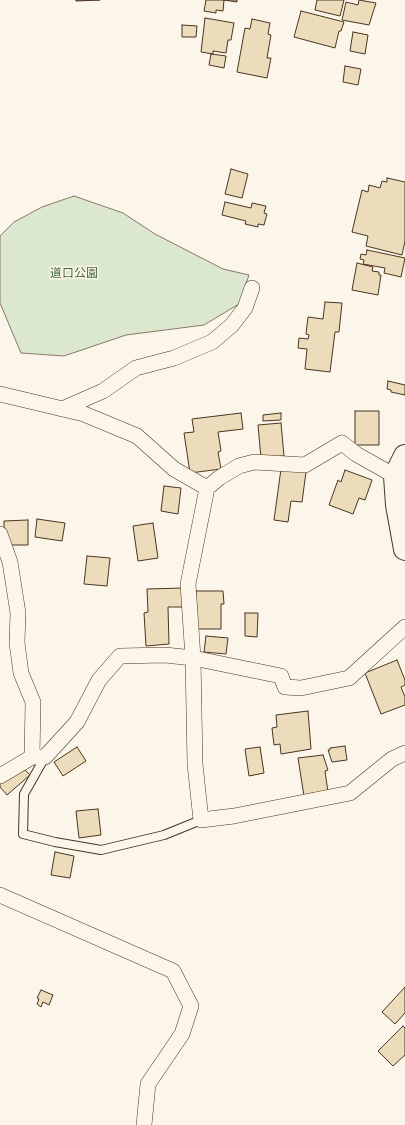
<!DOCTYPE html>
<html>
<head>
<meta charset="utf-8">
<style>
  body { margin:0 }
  canvas { display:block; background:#fbf6e9 }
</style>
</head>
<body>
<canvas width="405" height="1125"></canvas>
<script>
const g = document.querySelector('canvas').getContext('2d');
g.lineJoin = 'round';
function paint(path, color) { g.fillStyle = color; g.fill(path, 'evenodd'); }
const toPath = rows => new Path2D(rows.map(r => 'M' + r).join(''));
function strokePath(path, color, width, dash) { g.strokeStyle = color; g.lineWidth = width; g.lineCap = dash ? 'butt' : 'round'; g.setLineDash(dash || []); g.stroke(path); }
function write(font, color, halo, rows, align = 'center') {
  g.font = font + ' Arial,"Noto Sans JP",sans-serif'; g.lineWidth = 3; g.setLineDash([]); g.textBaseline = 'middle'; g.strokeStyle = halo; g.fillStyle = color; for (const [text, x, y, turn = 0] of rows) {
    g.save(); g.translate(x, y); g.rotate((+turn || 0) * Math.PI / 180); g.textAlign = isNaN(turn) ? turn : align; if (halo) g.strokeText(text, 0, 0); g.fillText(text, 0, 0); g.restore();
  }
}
const green = toPath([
  [74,196,123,213,155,234,223,269,249,275,239,304,204,325,126,335,64,356,21,353,0,303,0,236,14,222,42,207,74,196]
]);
paint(green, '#dce7d0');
strokePath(green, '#887966', 1);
const building = toPath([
  [76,0,100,0,76,1,76,0],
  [206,0,237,0,237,2,224,0,223,11,216,10,216,13,204,11,206,0],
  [317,0,344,0,340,16,315,10,317,0],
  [359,0,376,3,369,25,342,20,346,2,358,5,359,0],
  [301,11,344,22,341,31,339,31,335,48,294,37,301,11],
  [205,18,234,23,231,40,228,40,226,53,213,51,213,54,201,52,205,18],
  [252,19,270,23,268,34,271,35,267,58,271,58,267,78,237,72,245,28,250,29,252,19],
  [182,25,197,26,196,37,182,37,182,25],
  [353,32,368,35,365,54,350,51,353,32],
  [211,54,226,56,224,68,209,65,211,54],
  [345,66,361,69,358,85,343,82,345,66],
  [231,169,248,174,242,198,225,194,231,169],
  [387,178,405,182,405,241,402,255,366,246,368,236,352,232,362,190,368,192,369,185,380,188,382,181,387,182,387,178],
  [225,202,251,208,252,203,266,206,264,213,267,214,264,225,258,224,258,227,245,224,246,221,222,215,225,202],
  [367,250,405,258,401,277,384,273,385,268,363,264,364,260,360,259,361,254,366,255,367,250],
  [357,263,373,267,372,271,379,272,379,275,381,275,378,295,352,290,357,263],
  [325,302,342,303,339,332,335,332,330,372,305,369,307,349,298,348,299,338,308,339,309,335,306,334,308,317,323,319,325,302],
  [388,381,405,385,405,395,391,392,391,390,387,389,388,381],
  [355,411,379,411,379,445,355,445,355,411],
  [241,413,243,429,218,432,221,451,218,452,221,469,190,473,184,433,194,432,192,419,241,413],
  [281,413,281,420,263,421,263,415,281,413],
  [281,423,284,456,261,458,258,425,281,423],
  [281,469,306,472,302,502,291,501,288,522,274,520,281,469],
  [345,470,372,480,365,500,359,498,353,514,329,505,338,480,341,482,345,470],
  [164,486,181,488,178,514,161,511,164,486],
  [37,519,65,523,62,541,35,537,37,519],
  [28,520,28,545,4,545,4,521,28,520],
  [153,523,158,558,138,561,133,526,153,523],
  [87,556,110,558,107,586,84,584,87,556],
  [183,588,184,607,168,607,169,644,146,646,144,613,148,612,147,589,183,588],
  [196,591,223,591,224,604,221,604,221,629,197,629,196,591],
  [245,613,258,613,257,637,245,636,245,613],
  [206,636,228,638,226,654,204,652,206,636],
  [397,660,405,680,405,685,401,687,405,697,405,705,381,714,365,673,397,660],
  [308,711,311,749,281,754,280,744,274,745,272,728,277,727,276,715,308,711],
  [345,746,347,760,332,762,328,750,330,750,330,748,345,746],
  [77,747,86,761,63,776,54,762,77,747],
  [260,747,264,773,249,776,245,749,260,747],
  [323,755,328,770,325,771,328,792,304,796,298,758,323,755],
  [20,765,30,775,7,795,0,787,0,782,20,765],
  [98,809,101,835,79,838,76,811,98,809],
  [55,852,74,856,70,878,51,875,55,852],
  [405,987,405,1013,395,1024,382,1012,405,987],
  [41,990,53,995,49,1005,43,1002,41,1007,37,1004,39,999,37,998,41,990],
  [403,1026,405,1028,405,1055,393,1066,378,1051,403,1026]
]);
paint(building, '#ecdcbc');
strokePath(building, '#4a3520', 1);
const lane = toPath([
  [45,757,24,794,23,834,55,842,101,850,164,835,201,820]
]);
const street = toPath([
  [0,394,84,414,137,436,174,469,207,488],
  [62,409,103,391,136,368,174,358,212,342,232,325,245,308,252,288],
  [395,476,356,454,342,443,305,465,254,462,239,466,219,478,207,488,188,584,193,658,195,764,201,820,234,816,350,793,392,759,405,753],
  [0,534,10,562,18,613,17,643,21,673,33,702,32,757],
  [0,776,32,757,45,757,77,722,99,680,120,656,165,655,193,658,281,676,285,687,301,688,349,678,405,627],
  [0,895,173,971,191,1006,182,1034,148,1084,144,1125]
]);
const primary = toPath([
  [405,456,395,476,397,505,405,549]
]);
strokePath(lane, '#4a3520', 10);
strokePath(street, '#4a3520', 16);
strokePath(primary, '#4a3520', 24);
strokePath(lane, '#fbf6e9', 8);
strokePath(street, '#fbf6e9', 15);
strokePath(primary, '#fbf6e9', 22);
write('12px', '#436837', '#fbf6e9', [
  ["道口公園",74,274]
]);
</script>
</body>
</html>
